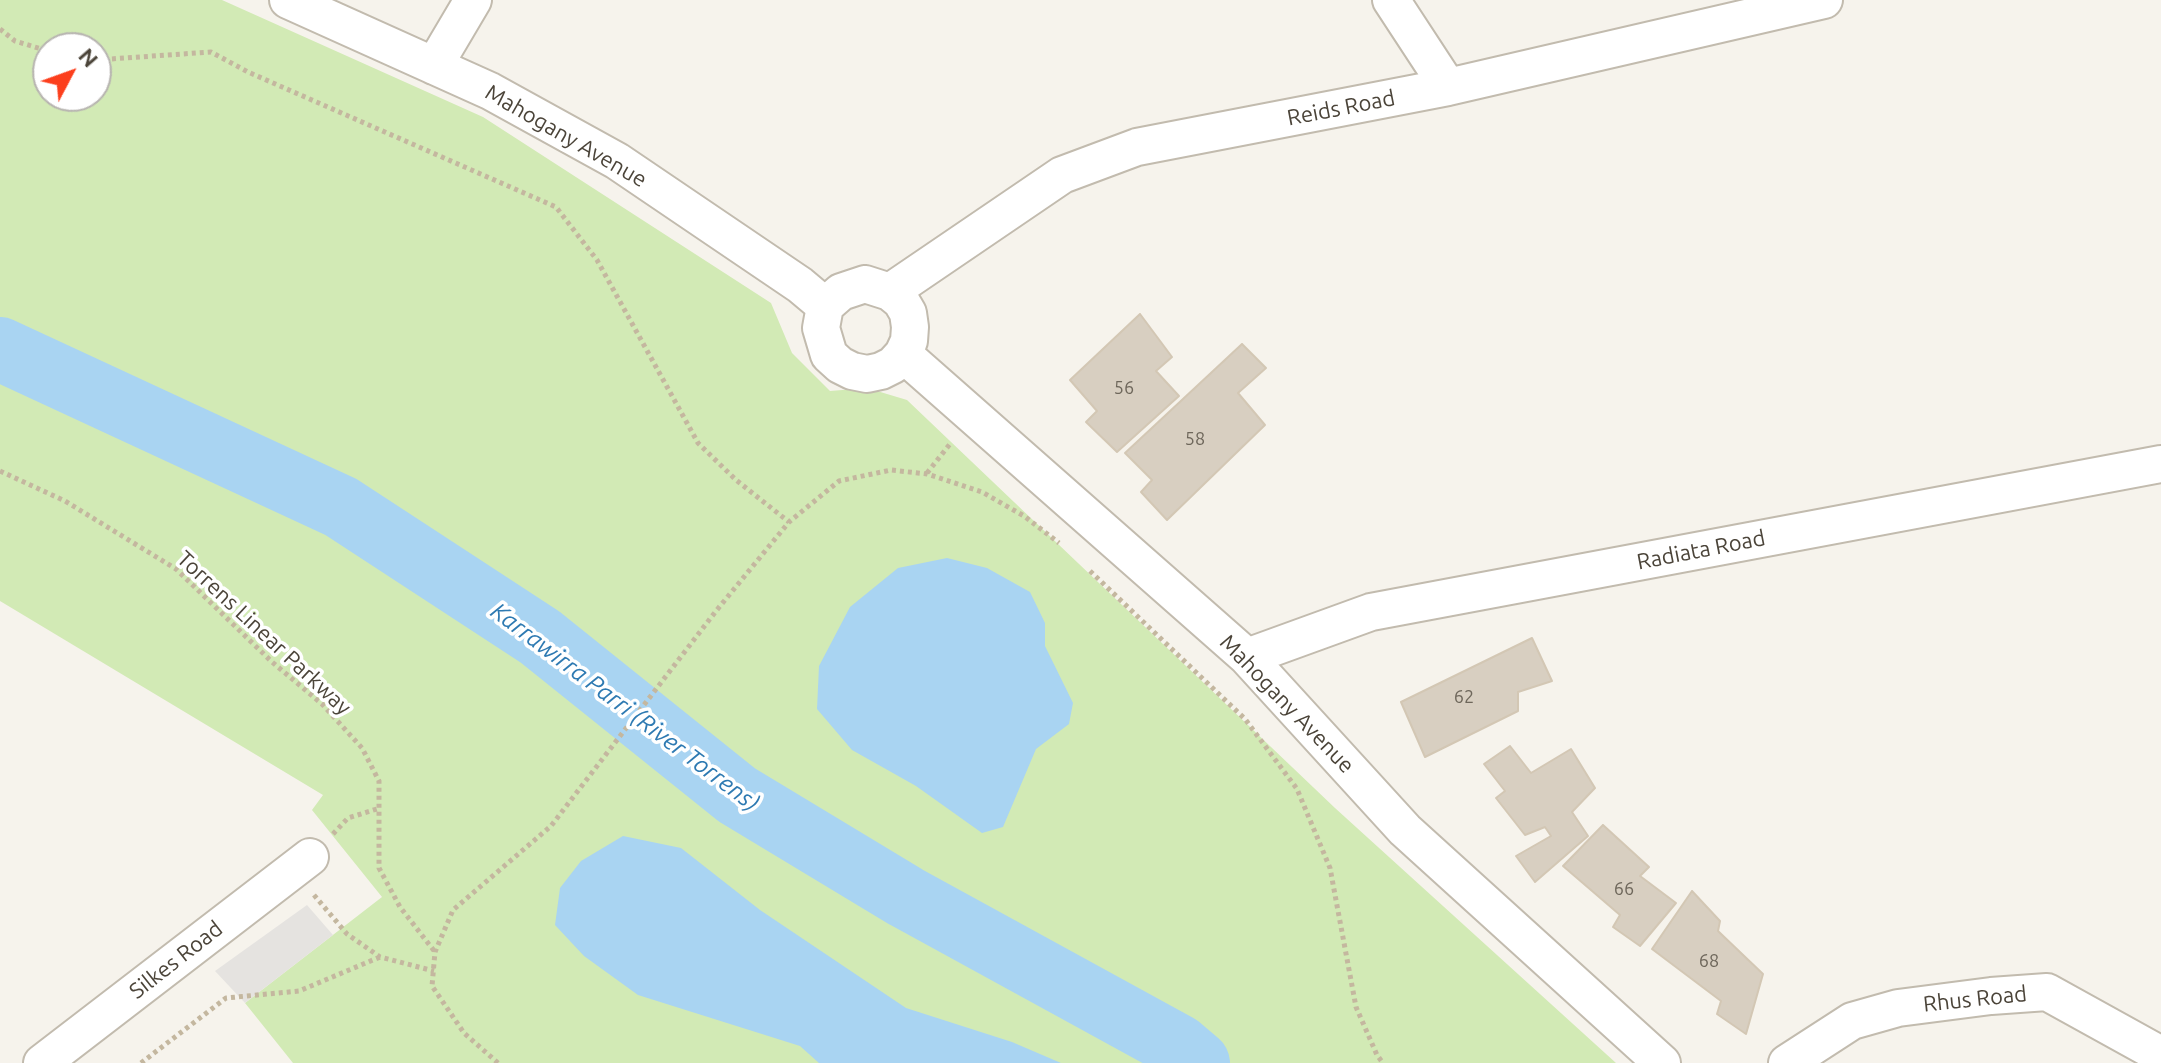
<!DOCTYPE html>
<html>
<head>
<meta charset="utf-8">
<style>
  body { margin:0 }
  #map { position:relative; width:2161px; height:1063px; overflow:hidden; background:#f6f3ec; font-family:Ubuntu,sans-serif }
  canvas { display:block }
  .north { position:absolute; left:32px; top:32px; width:80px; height:80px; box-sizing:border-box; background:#fff; border:2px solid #b7b4b0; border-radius:50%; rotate:49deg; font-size:22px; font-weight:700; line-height:32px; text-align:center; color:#4b4439 }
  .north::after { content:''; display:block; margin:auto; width:28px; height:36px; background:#fc3f1d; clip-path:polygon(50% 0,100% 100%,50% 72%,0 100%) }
</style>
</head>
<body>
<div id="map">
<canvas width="2161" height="1063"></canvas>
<div class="north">N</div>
</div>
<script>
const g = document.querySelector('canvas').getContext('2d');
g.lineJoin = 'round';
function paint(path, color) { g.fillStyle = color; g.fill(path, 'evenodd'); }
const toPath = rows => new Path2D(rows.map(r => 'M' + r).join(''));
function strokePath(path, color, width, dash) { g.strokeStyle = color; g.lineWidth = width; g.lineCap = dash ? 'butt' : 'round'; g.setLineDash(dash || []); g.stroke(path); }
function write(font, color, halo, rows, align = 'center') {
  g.font = font + ' Ubuntu,sans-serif'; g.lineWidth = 7; g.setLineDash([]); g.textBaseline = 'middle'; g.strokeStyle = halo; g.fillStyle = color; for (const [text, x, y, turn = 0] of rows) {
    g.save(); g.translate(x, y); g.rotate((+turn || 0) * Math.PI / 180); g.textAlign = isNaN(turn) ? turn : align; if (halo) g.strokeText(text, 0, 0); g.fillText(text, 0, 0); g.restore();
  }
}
paint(toPath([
  [0,0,222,0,483,117,771,303,792,353,830,391,867,388,907,400,1335,808,1616,1063,293,1063,245,1003,382,897,312,810,323,795,0,601],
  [48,48,96,48,96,96,48,96]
]), '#d2eab5');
paint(toPath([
  [307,905,333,935,245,1003,215,971]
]), '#e5e3e0');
paint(toPath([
  [947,558,987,568,1030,592,1045,623,1045,646,1073,703,1069,724,1036,749,1003,827,982,833,916,786,852,750,817,709,819,666,850,607,898,568],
  [623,836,681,848,760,910,906,1008,1012,1042,1061,1063,819,1063,800,1046,638,995,584,956,555,925,560,888,581,861]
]), '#a9d4f2');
strokePath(toPath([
  [0,349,341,507,540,637,737,795,906,897,1178,1046,1198,1063]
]), '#a9d4f2', 64);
const building = toPath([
  [1140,314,1172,357,1156,371,1179,396,1117,452,1086,422,1097,411,1070,380,1140,314],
  [1242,344,1266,368,1238,393,1265,425,1167,520,1141,492,1152,480,1125,453,1242,344],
  [1532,638,1552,681,1518,692,1518,711,1425,757,1401,702,1532,638],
  [1510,746,1531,773,1571,749,1595,788,1572,812,1588,836,1535,882,1516,856,1551,836,1545,827,1525,835,1496,798,1505,791,1484,764,1510,746],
  [1603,825,1649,867,1640,876,1676,903,1640,946,1613,927,1620,915,1563,866,1603,825],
  [1692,891,1720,921,1718,931,1763,974,1746,1034,1717,1014,1721,1001,1652,949,1692,891]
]);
paint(building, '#d8cfc1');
strokePath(building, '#d3c7b4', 2);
const minor = toPath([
  [288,0,490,91,617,161,800,285,825,306],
  [1391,0,1448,87],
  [434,66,473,0],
  [865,284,890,292,901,301,908,313,910,327,909,341,903,354,893,365,881,371,867,374,852,371,840,365,829,355,821,328,825,306,841,292,865,284],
  [890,292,1062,175,1137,147,1448,87,1824,0],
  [903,354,1247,657,1405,830,1662,1063],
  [1247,657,1371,612,2161,464],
  [42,1063,310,857],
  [1787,1063,1852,1021,1898,1008,1991,996,2047,992,2161,1055]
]);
strokePath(minor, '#c2bbae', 40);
strokePath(toPath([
  [0,29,15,41,48,51],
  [96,60,211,52,248,72,556,207,597,260,698,443,736,480,789,522],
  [0,471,65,501,176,569,272,662,322,704,362,748,379,781,379,868,400,907,435,952],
  [927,473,950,444],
  [1090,571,1245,719,1297,789,1330,868,1356,1007,1377,1055,1383,1063],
  [333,834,348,818,380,808],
  [314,895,347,934,380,957,434,971],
  [141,1063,226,998,299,991,380,957],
  [498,1063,464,1033,432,986,435,952,453,910,551,826,716,611,789,522,839,481,891,470,927,474,982,492,1024,516,1059,543]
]), '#c4b79f', 5, [4, 4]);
strokePath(minor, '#fff', 36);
write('18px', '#6e675b', null, [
  ["56",1124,388],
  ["58",1195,439],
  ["62",1464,697],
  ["66",1624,889],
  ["68",1709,961]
]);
write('22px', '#4b4439', '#fff', [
  ["Reids Road",1341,108,-11],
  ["Mahogany Avenue",566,136,30],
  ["Radiata Road",1701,550,-11],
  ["Torrens Linear Parkway",264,633,43],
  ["Mahogany Avenue",1287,704,46],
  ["Silkes Road",176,960,-38],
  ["Rhus Road",1975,999,-6]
]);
write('italic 24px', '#2e7ab2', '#fff', [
  ["Karrawirra Parri (River Torrens)",625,707,37]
]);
</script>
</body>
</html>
